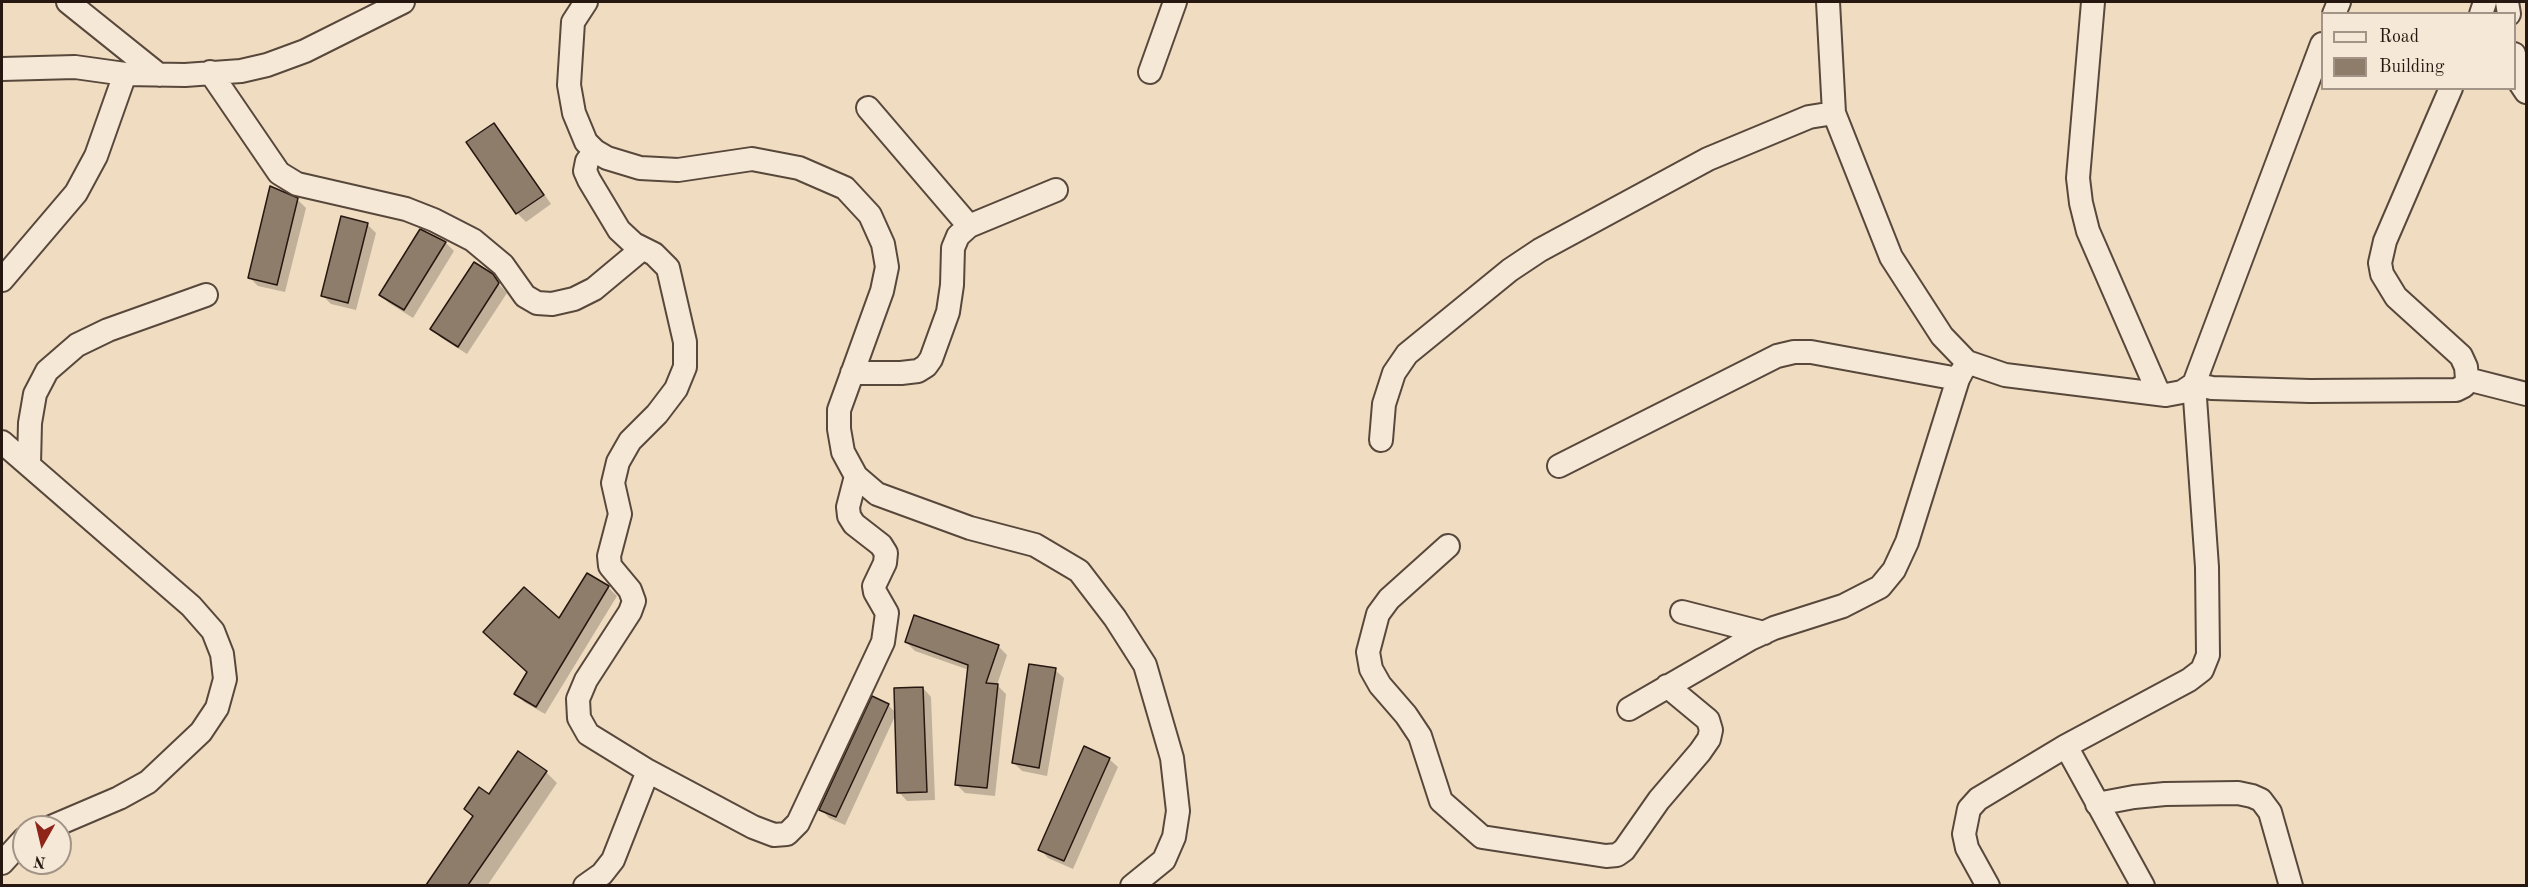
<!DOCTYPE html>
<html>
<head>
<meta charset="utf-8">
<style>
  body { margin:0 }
  #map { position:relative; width:2528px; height:887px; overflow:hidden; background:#f0dcc1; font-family:"Old Standard TT",serif }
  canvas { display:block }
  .frame { position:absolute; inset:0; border:3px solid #261710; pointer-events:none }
  .legend { position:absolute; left:2321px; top:12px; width:195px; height:78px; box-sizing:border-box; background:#f5e8d7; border:2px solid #a29487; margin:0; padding:8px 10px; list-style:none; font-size:18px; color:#261710 }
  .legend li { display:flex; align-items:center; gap:12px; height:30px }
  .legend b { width:30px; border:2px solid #a29487 }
  .north { position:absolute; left:12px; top:815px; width:60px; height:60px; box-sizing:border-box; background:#f5e8d7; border:2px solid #a29487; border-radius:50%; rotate:188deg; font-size:16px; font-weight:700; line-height:24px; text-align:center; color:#261710 }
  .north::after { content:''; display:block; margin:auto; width:21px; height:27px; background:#8f2418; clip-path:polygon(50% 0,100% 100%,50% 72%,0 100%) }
</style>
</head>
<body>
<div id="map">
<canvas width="2528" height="887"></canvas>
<div class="frame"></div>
<ul class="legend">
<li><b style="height:8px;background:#f5e8d7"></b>Road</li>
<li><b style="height:16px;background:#8f7d6c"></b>Building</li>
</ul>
<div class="north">N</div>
</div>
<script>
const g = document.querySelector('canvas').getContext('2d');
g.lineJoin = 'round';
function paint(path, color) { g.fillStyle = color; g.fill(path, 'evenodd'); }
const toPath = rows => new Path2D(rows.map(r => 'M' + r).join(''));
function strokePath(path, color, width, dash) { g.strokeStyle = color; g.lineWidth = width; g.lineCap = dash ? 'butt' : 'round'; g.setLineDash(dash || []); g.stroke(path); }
paint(toPath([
  [493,125,502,134,551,204,526,222,517,213,468,143],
  [297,199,306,208,285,292,258,286,249,277],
  [367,224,376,233,356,310,331,304,322,295],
  [421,231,446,243,454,251,413,318,389,303,381,295],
  [494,279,507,293,467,354,440,337,432,328],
  [587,575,608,587,617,596,545,714,524,702,516,693],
  [915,617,999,647,1007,655,997,685,1006,694,995,796,965,793,956,784,969,670,915,651,906,642],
  [1055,670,1064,678,1047,776,1022,771,1014,763],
  [923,688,931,697,935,800,907,801,899,792,896,714,845,825,829,818,821,809,888,705,896,713],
  [1109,759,1118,767,1073,869,1048,858,1040,849],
  [546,772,557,783,487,886,428,886,474,818,465,809]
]), '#0003');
const building = toPath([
  [494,123,544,195,516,214,466,142,494,123],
  [270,186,298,198,277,285,248,278,270,186],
  [341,216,368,223,348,303,321,296,341,216],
  [420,229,446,242,404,310,379,295,420,229],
  [474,262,493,274,499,283,458,347,430,329,474,262],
  [587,573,609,586,536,707,514,694,527,672,483,632,524,587,559,618,587,573],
  [914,615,999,645,986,683,998,684,987,788,955,785,968,665,905,642,914,615],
  [1029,664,1056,668,1039,768,1012,763,1029,664],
  [923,687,927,792,897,793,894,688,923,687],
  [872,696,889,704,836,817,819,810,872,696],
  [1084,746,1110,758,1064,861,1038,850,1084,746],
  [518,751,547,771,468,885,426,885,473,816,464,809,479,787,489,794,518,751]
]);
paint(building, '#8f7d6c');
strokePath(building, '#261710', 1.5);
const minor = toPath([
  [68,2,159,75],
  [586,2,573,22,569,85,574,113,586,142,595,151,607,158,640,168,678,170,752,159,799,168,845,188,870,215,883,244,887,267,882,291,839,410,839,429,843,452,856,476,877,494,970,528,1035,545,1079,571,1115,618,1145,665,1172,758,1178,811,1174,837,1164,860,1132,886],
  [1828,2,1834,113,1891,257,1942,336,1967,362,2005,375,2166,395,2182,392,2194,384,2322,44],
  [2093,2,2078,178,2081,203,2088,231,2159,394],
  [2507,2,2509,14],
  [2334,14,2339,2],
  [2481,14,2485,2],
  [2514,54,2520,83,2526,92],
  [2,69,75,67,125,74,185,75,241,71,267,65,305,51,403,2],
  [210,72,279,173,297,184,406,209,434,220,473,240,503,265,525,296,537,303,552,304,574,299,594,289,642,249],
  [1150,72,1175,2],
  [868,108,969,226],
  [595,151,587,161,585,171,589,180,619,230,634,244,654,254,668,268,685,342,685,367,676,389,657,414,630,441,618,462,613,483,620,514,609,556,610,566,630,590,634,601,630,612,586,680,578,699,579,718,588,734,648,771,753,827,774,835,787,834,798,823,883,642,887,613,875,592,874,586,885,563,886,553,881,545,854,524,849,516,848,507,856,476],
  [2,280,76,193,96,156,125,74],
  [852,373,901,373,918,371,926,366,931,359,948,312,952,285,953,248,958,236,969,226,1056,190],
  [2467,379,2526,394],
  [1381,440,1384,404,1394,373,1407,354,1510,270,1540,250,1708,159,1809,117,1834,113],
  [2,442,191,606,213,631,222,654,225,679,217,708,201,732,148,782,119,798,51,827],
  [29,464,30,423,35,394,47,371,77,345,108,330,206,295],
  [1559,466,1777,356,1794,352,1811,352,1958,379],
  [1448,546,1389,599,1378,614,1368,652,1371,669,1380,685,1406,715,1420,736,1441,801,1482,837,1606,856,1617,855,1624,850,1659,800,1700,752,1709,739,1711,730,1708,720,1667,686],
  [1682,612,1764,633],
  [1629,709,1750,639,1774,628,1843,606,1880,587,1894,570,1907,542,1958,379,1967,362],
  [2066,746,2143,886],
  [2097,804,2134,797,2165,794,2238,793,2252,796,2261,800,2270,812,2291,886],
  [2,863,24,839],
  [585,886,602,874,613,860,648,771],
  [1988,886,1967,848,1964,834,1969,809,1978,799,2066,746,2189,680,2202,670,2208,655,2207,567,2194,384,2212,388,2310,391,2456,390,2464,386,2467,379,2466,367,2461,356,2396,297,2382,274,2380,263,2385,241,2451,88]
]);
strokePath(minor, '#58483c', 26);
strokePath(minor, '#f5e8d7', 22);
</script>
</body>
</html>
